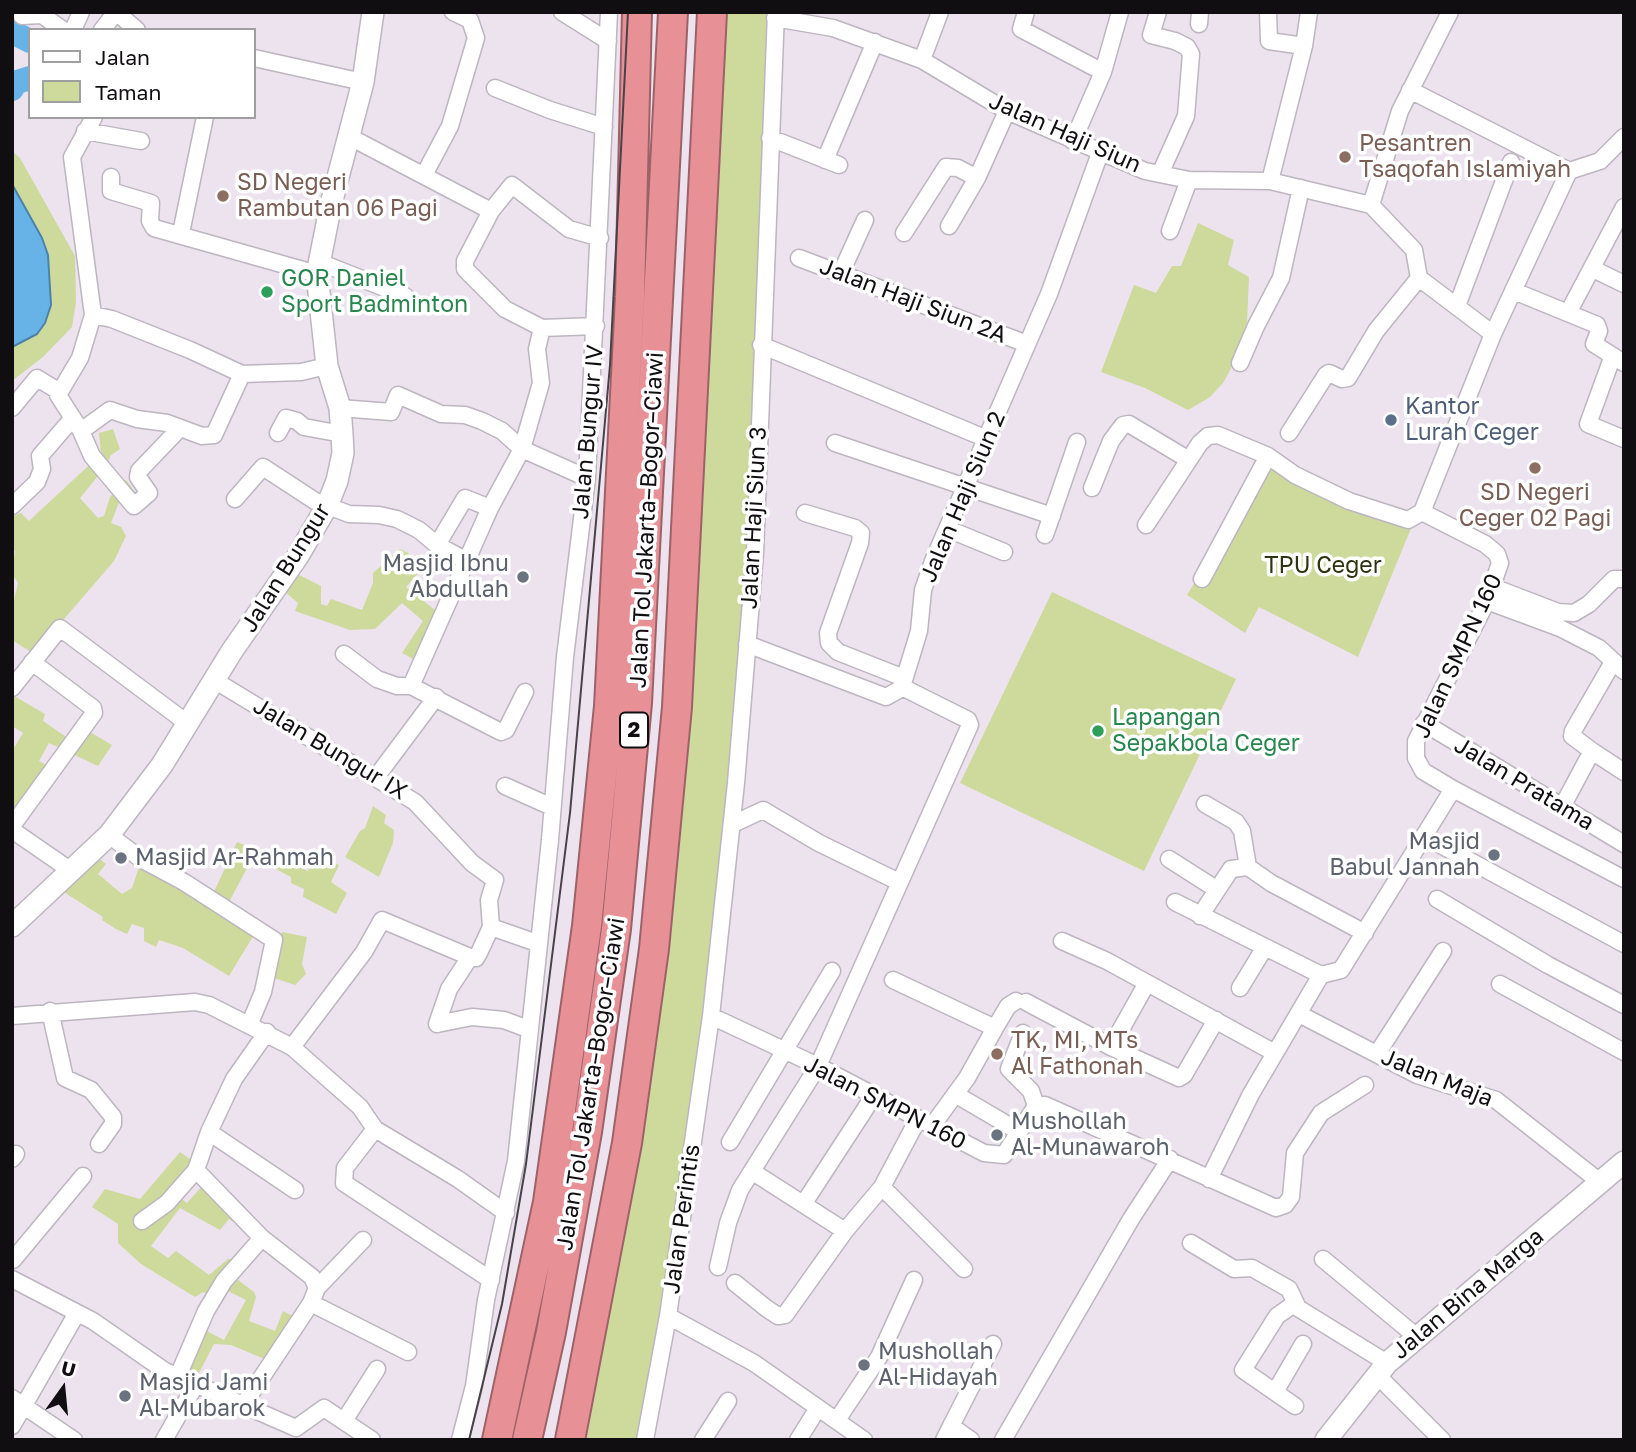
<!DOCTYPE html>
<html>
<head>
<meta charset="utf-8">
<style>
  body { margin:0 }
  #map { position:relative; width:1636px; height:1452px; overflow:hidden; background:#ece3ef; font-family:"Golos Text",sans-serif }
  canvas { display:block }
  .frame { position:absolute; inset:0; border:14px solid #110e12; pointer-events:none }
  .legend { position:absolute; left:28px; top:28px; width:228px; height:91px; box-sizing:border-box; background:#fff; border:2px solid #a09fa0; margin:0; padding:9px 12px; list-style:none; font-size:21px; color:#110e12 }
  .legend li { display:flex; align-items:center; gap:14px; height:35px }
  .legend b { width:35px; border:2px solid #a09fa0 }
  .north { position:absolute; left:28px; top:1354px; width:70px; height:70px; -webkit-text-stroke:5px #fff; paint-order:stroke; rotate:15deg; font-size:19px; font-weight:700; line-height:28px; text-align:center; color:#110e12 }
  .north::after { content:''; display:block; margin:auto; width:24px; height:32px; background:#110e12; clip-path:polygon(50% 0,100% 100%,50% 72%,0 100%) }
</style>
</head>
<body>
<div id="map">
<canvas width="1636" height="1452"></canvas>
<div class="frame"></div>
<ul class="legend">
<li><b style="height:9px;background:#fff"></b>Jalan</li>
<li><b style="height:19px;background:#cdda9b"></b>Taman</li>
</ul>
<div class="north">U</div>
</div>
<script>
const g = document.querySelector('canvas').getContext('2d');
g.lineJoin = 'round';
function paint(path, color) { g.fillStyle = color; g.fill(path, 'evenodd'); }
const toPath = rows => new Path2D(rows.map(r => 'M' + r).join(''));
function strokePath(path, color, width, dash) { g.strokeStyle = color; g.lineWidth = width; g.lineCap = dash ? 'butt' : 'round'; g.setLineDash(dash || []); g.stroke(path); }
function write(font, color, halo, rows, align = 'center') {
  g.font = font + ' "Golos Text",sans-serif'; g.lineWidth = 7; g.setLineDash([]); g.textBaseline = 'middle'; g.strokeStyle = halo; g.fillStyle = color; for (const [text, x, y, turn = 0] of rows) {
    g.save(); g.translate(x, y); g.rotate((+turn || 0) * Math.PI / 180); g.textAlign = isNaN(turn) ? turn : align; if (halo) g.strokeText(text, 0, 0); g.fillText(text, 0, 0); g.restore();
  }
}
paint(toPath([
  [712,12,776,12,736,783,645,1440,567,1440,654,949],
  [12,151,20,158,75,256,76,302,72,327,43,357,12,381],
  [1198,223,1234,240,1228,265,1249,277,1247,323,1241,350,1223,383,1210,397,1188,410,1145,388,1101,372,1134,285,1156,293,1172,266,1181,266],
  [113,429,120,449,111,455,106,466,80,498,98,518,104,516,110,497,126,480,138,496,121,497,111,523,121,527,126,536,114,561,34,654,12,640,12,608,18,583,12,574,15,551,12,548,12,516,21,513,29,521,101,454,99,433],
  [1265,466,1362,512,1412,526,1358,657,1259,607,1245,633,1187,595],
  [400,549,432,565,429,572,420,571,406,587,440,614,417,661,402,653,423,621,402,603,375,629,350,630,295,611,298,603,285,592,299,575,321,586,321,604,327,606,331,599,362,610,373,583,373,573],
  [1052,592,1236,679,1144,871,960,783],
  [14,696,45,714,43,721,72,741,83,728,112,745,98,766,49,743,39,761,58,771,12,816,12,751,23,733,12,726],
  [373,806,386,815,384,823,394,830,393,843,379,877,345,857,360,831,365,828],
  [237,842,308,871,318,855,339,865,331,882,347,893,336,914,303,897,304,889,291,883,291,877,253,857,229,902,213,894],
  [93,854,106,864,98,874,122,894,132,888,141,861,255,933,229,976,183,948,159,940,156,947,144,941,144,928,132,924,127,934,116,929,102,920,103,917,59,889],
  [282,932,307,937,302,964,306,974,295,985,268,976],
  [180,1152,197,1164,176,1195,187,1203,205,1183,243,1229,229,1219,220,1230,180,1208,151,1246,168,1258,176,1251,209,1275,228,1259,238,1260,234,1277,254,1292,256,1297,249,1321,275,1331,283,1311,297,1318,267,1360,231,1345,214,1344,199,1373,184,1367,203,1329,224,1340,246,1300,222,1288,216,1298,203,1292,195,1297,141,1264,118,1243,118,1224,92,1207,105,1189,140,1199]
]), '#cdda9b');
const water = toPath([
  [12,184,42,238,48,255,51,305,45,323,37,334,12,347,12,184]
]);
paint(water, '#67b3e8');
strokePath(water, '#4d82a8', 2);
strokePath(toPath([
  [12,32,30,41],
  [12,89,14,83,30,78]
]), '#67b3e8', 24);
const street = toPath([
  [116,12,137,30],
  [562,12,608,41],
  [776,12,755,553,736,783,711,1016,668,1316,754,1363,864,1440],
  [1026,12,1021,29,1103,72],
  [1158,12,1151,35,1175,41,1187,47,1191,54,1186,116,1160,174],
  [1268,12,1269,41,1304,46,1309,12],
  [22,16,42,15,63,30],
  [775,18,833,28,922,60,1007,111,1145,171,1189,180,1270,181,1371,205],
  [1199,24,1200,12],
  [73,30,81,12],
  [102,30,116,12],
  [254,58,363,82],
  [922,60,940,12],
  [495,88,550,110,604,127],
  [1410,90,1569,171],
  [85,131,141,141],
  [348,136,491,211,465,261,465,269,505,309,542,328,596,326],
  [770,138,839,165],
  [1073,141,1103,72,1120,12],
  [825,160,875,42],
  [1569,171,1600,161,1624,137],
  [424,175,450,126,476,38,470,20,453,12],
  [111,177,111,191,151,203,150,221,154,228,317,274],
  [1270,181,1304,46],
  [491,211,512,185,569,229,600,238],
  [949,226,977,178,1007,111],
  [1170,231,1189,180],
  [181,233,205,117],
  [904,233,946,167,958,168,977,178],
  [799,258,1027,344],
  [319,262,405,296],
  [1593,269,1624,284],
  [841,273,865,220],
  [1514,291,1597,325,1599,331,1594,344,1624,363],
  [1457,306,1511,162],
  [1568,313,1624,207],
  [93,315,112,319,190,350,242,374,301,372,327,366],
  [1493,334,1569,171],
  [761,345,987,439],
  [1612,358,1588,424,1624,439],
  [1240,363,1256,326,1281,278,1301,188],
  [12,408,37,378,60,392],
  [340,408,391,412,398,395,441,414,465,415,482,421,502,431,522,449,541,383,537,349,542,328],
  [180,428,139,471,138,477,149,493,134,506,92,456,81,431,110,410,137,419,167,423,202,436,214,435,242,374],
  [81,431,58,395,80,358,93,315,72,157,94,117],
  [278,433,286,418,297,421,304,427,342,434],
  [1289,433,1326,375,1329,373,1342,379,1348,378,1376,331,1419,278],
  [835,443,1052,516],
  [1092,488,1111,441,1123,425,1129,424,1189,460],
  [235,499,263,467,315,501,349,514,379,515,397,519,419,530,437,545,465,498,490,508],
  [12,506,37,482,42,469,40,456,72,419],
  [805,513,855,528,861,533,860,543,828,633,829,643,838,652,904,678],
  [1146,525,1200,443,1208,436,1218,435,1268,456,1295,475,1349,501,1408,520,1422,512],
  [948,529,1004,552],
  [1045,535,1077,442],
  [437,545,469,562],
  [1202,579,1268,456],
  [1493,587,1558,612,1574,613,1589,604,1614,579,1624,579],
  [1487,601,1560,628,1599,648,1624,671],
  [747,644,886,697,902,688],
  [344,654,377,679,397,686,411,686],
  [214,680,415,802,472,863,495,880,489,900,491,927],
  [12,688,60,628,187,723],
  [525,692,506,730,501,732,411,686,490,508,522,449,587,478],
  [1424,723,1624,844],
  [1592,751,1572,736,1573,731,1613,662],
  [377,776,436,697],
  [505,786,552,807],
  [1453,789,1624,879],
  [1205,804,1236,822,1242,831,1248,867,1271,883,1365,933],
  [1562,807,1592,751,1624,772],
  [733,824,763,810,819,843,899,882],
  [12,826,94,713,93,708,32,662],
  [12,830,70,870],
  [109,835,141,859,184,882,274,940,263,992,250,1023],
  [1424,836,1624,944],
  [1169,859,1216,889],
  [1437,899,1548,965,1624,1005],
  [1175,902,1321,975],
  [1200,916,1231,869,1248,867],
  [1062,941,1107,961,1275,1053],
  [470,957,476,958,479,953,491,927,537,943],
  [893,980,995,1028,967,1078,932,1126],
  [1500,984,1624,1052],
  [1240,988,1265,947],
  [1026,1002,1111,1047,1179,1078,1184,1075,1216,1020],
  [50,1011,65,1078,91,1090,113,1117,113,1124,99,1144],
  [1299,1014,1417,1075,1496,1100,1600,1182],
  [12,1016,195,1002,209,1005,292,1047,360,1107,375,1129,458,1179,506,1213],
  [711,1016,818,1066,984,1153,1004,1155,1036,1106,1045,1105,1276,1208,1285,1205,1291,1197,1295,1153,1321,1113,1365,1085],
  [437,1024,472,1017,504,1020,528,1029],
  [995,1028,1008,1006,1016,1001],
  [267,1032,234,1079,209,1132,196,1170,262,1238,312,1277,317,1288],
  [1023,1033,1009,1069,1031,1091,1036,1106],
  [292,1047,364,952,382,920,470,957,449,989,437,1024],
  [1111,1047,1147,983],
  [1377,1054,1443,951],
  [955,1094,1018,1131],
  [375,1129,345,1168,344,1183,491,1280],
  [209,1132,295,1190],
  [730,1142,832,971],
  [12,1159,16,1154],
  [753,1172,845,1231],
  [1209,1179,1251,1094,1321,975,1341,970,1453,789,1423,771,1416,758,1416,741,1487,601,1500,563,1497,554,1485,544,1422,512,1493,334,1419,278,1414,250,1371,205,1400,111,1450,12],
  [882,1187,964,1269],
  [804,1203,873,1097],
  [142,1221,167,1203,196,1170],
  [1191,1243,1234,1269,1252,1268,1289,1289,1298,1308,1387,1363],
  [1323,1259,1417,1337],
  [13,1260,83,1176],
  [718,1267,728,1223,740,1190,818,1066,970,725,968,720,902,687,919,631,923,590,933,561,1049,294,1100,153],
  [12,1279,93,1321,165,1371,296,1428],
  [735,1283,766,1308,778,1316,785,1315,845,1231,882,1187,918,1119],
  [317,1288,363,1240],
  [311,1303,408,1352],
  [1294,1304,1277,1316,1243,1370,1295,1406],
  [1376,1374,1442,1440],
  [178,1376,206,1311,224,1281,262,1238],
  [1275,1392,1303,1344],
  [12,1398,74,1440],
  [244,1404,311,1303,317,1288],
  [837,1420,879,1357,914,1280],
  [344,1421,377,1369],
  [12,1426,77,1313],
  [951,1426,993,1344],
  [296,1428,324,1408,372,1440],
  [164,1440,195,1386],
  [460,1440,474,1386,486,1300,516,1161,550,840,565,657,587,478,609,12],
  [645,1440,668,1316],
  [703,1440,728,1401],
  [798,1440,818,1408],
  [944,1440,951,1426,971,1440],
  [1003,1440,1131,1219,1170,1159]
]);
const secondary = toPath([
  [12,926,109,835,162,765,232,651,298,556,327,506,337,481,343,453,342,434,340,408,327,366,317,274,331,204,363,82,373,12],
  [1326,1440,1387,1363,1624,1162]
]);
const highway = toPath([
  [497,1440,548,1202,587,926,609,706,630,297,637,12],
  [527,1440,551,1332,587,1132,616,929,637,703,673,12],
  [570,1440,627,1143,654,949,677,707,712,12]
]);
strokePath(street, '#bdb5c0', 19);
strokePath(secondary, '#bdb5c0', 24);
strokePath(highway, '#9c6268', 32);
strokePath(street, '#fff', 16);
strokePath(secondary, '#fff', 21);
strokePath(highway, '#e79096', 28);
strokePath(toPath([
  [469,1440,502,1304,526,1164,570,813,610,365,628,12]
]), '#474248', 2);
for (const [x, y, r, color] of [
  [1345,157,7,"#8d6e63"],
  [223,196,7,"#8d6e63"],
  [267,292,7,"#2e9e5b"],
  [1391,420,7,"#5c6f8a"],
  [1535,468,7,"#8d6e63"],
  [523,577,7,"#6b7280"],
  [1098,731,7,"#2e9e5b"],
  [1494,855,7,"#6b7280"],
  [121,858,7,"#6b7280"],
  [997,1054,7,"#8d6e63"],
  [997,1135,7,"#6b7280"],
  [864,1365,7,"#6b7280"],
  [125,1396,7,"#6b7280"]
]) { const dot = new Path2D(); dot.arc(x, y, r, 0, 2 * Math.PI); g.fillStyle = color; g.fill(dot); strokePath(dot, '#fff', 2.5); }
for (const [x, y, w] of [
  [634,730,28]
]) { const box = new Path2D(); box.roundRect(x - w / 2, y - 17.5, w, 35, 5); g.fillStyle = '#fff'; g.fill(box); strokePath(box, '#110e12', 2); }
write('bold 21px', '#110e12', null, [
  ["2",634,730]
]);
write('23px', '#110e12', '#fff', [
  ["Jalan Haji Siun",1065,133,24],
  ["Jalan Haji Siun 2A",913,301,21],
  ["Jalan Bungur IV",588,432,-85],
  ["Jalan Haji Siun 2",963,497,-67],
  ["Jalan Haji Siun 3",754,518,-87],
  ["Jalan Tol Jakarta–Bogor–Ciawi",647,520,-87],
  ["Jalan Bungur",286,568,-58],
  ["Jalan SMPN 160",1458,656,-65],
  ["Jalan Bungur IX",330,749,31],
  ["Jalan Pratama",1524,784,31],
  ["Jalan Maja",1437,1078,22],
  ["Jalan Tol Jakarta–Bogor–Ciawi",591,1084,-81],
  ["Jalan SMPN 160",885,1103,27],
  ["Jalan Perintis",682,1219,-82],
  ["Jalan Bina Marga",1468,1294,-40]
]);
write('23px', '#785e54', '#fff', [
  ["Pesantren",1359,144],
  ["Tsaqofah Islamiyah",1359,170],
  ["SD Negeri",237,183],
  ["Rambutan 06 Pagi",237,209],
  ["SD Negeri",1535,493,"center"],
  ["Ceger 02 Pagi",1535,519,"center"],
  ["TK, MI, MTs",1011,1041],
  ["Al Fathonah",1011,1067]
], 'left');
write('23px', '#27864d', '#fff', [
  ["GOR Daniel",281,279],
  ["Sport Badminton",281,305],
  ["Lapangan",1112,718],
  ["Sepakbola Ceger",1112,744]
], 'left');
write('23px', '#4e5e75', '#fff', [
  ["Kantor",1405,407],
  ["Lurah Ceger",1405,433]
], 'left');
write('23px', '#5b616d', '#fff', [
  ["Masjid Ibnu",509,564,"right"],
  ["Abdullah",509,590,"right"],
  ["Masjid",1480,842,"right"],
  ["Babul Jannah",1480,868,"right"],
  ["Masjid Ar-Rahmah",135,858],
  ["Mushollah",1011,1122],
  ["Al-Munawaroh",1011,1148],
  ["Mushollah",878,1352],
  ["Al-Hidayah",878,1378],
  ["Masjid Jami",139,1383],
  ["Al-Mubarok",139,1409]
], 'left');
write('23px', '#2d3310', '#fff', [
  ["TPU Ceger",1323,566]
]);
</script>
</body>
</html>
